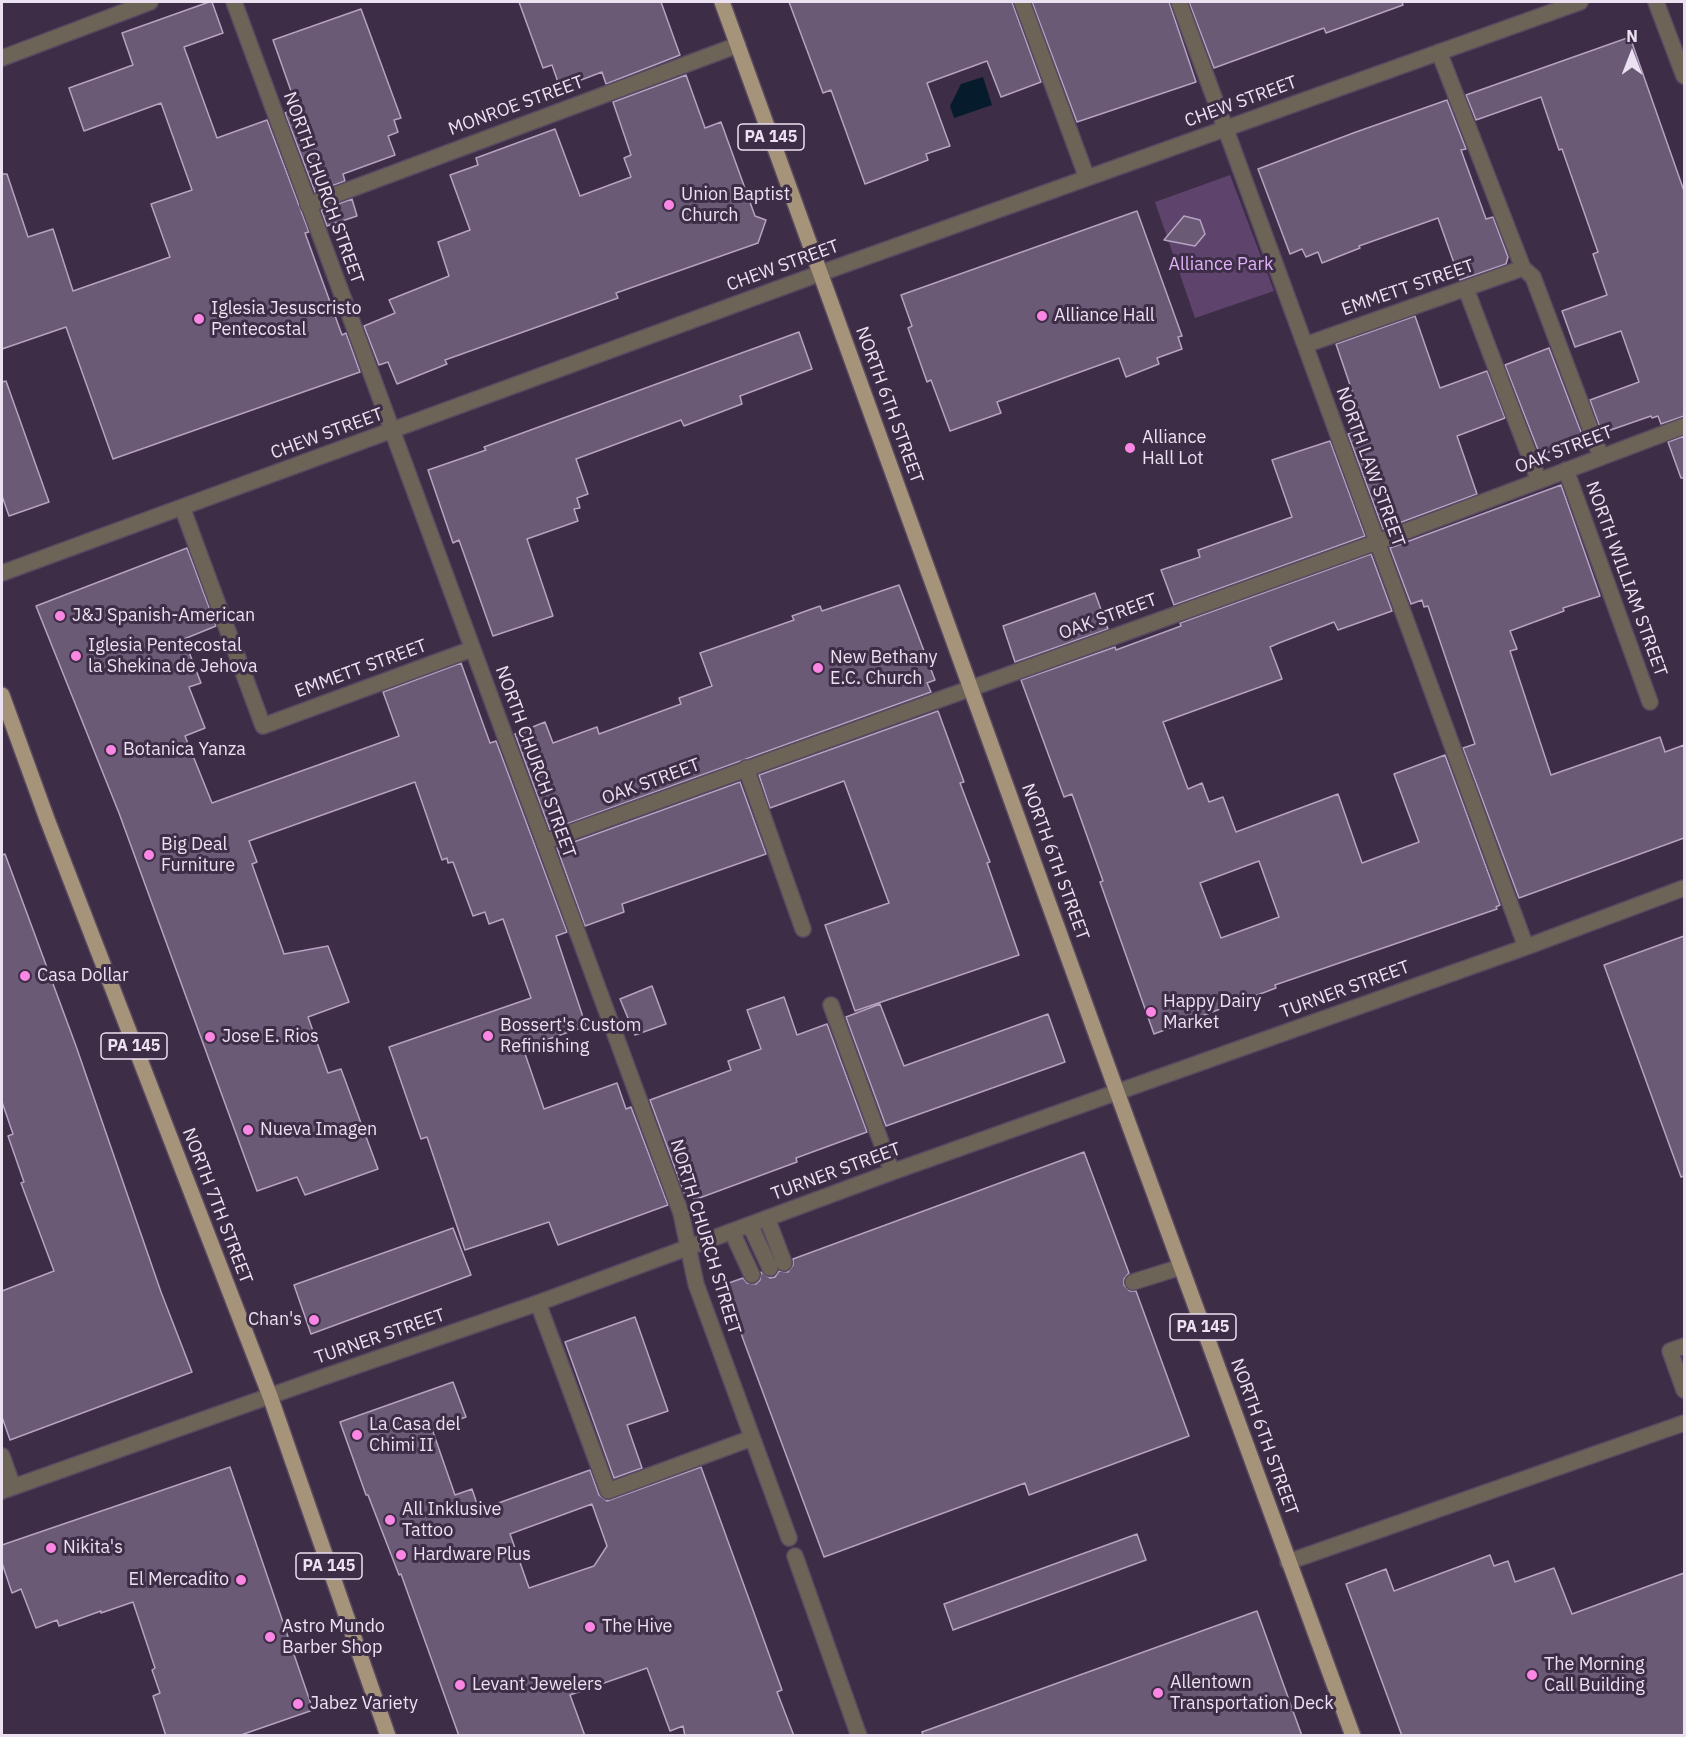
<!DOCTYPE html>
<html>
<head>
<meta charset="utf-8">
<style>
  body { margin:0 }
  #map { position:relative; width:1686px; height:1737px; overflow:hidden; background:#3d2d46; font-family:"IBM Plex Sans",sans-serif }
  canvas { display:block }
  .frame { position:absolute; inset:0; border:3px solid #ebe1f1; pointer-events:none }
  .north { position:absolute; left:1602px; top:24px; width:60px; height:60px; -webkit-text-stroke:4px #3d2d46; paint-order:stroke; rotate:0deg; font-size:16px; font-weight:700; line-height:24px; text-align:center; color:#ebe1f1 }
  .north::after { content:''; display:block; margin:auto; width:21px; height:27px; background:#ebe1f1; clip-path:polygon(50% 0,100% 100%,50% 72%,0 100%) }
</style>
</head>
<body>
<div id="map">
<canvas width="1686" height="1737"></canvas>
<div class="frame"></div>
<div class="north">N</div>
</div>
<script>
const g = document.querySelector('canvas').getContext('2d');
g.lineJoin = 'round';
function paint(path, color) { g.fillStyle = color; g.fill(path, 'evenodd'); }
const toPath = rows => new Path2D(rows.map(r => 'M' + r).join(''));
function strokePath(path, color, width, dash) { g.strokeStyle = color; g.lineWidth = width; g.lineCap = dash ? 'butt' : 'round'; g.setLineDash(dash || []); g.stroke(path); }
function write(font, color, halo, rows, align = 'center') {
  g.font = font + ' "IBM Plex Sans",sans-serif'; g.lineWidth = 6; g.setLineDash([]); g.textBaseline = 'middle'; g.strokeStyle = halo; g.fillStyle = color; for (const [text, x, y, turn = 0] of rows) {
    g.save(); g.translate(x, y); g.rotate((+turn || 0) * Math.PI / 180); g.textAlign = isNaN(turn) ? turn : align; if (halo) g.strokeText(text, 0, 0); g.fillText(text, 0, 0); g.restore();
  }
}
paint(toPath([
  [1230,175,1274,291,1195,318,1155,202]
]), '#5e446c');
paint(toPath([
  [983,77,992,105,954,118,950,106,961,84]
]), '#061c2c');
const building = toPath([
  [209,2,212,2,223,33,184,47,217,138,267,120,309,232,305,233,342,335,346,333,360,372,113,459,66,327,2,349,2,174,7,174,28,237,53,229,73,291,170,257,151,204,192,190,161,103,84,131,69,88,133,65,122,33,209,2],
  [519,2,661,2,680,55,606,84,602,72,560,88,552,65,543,68,519,2],
  [789,2,1012,2,1041,82,1001,97,987,61,927,83,950,146,926,154,928,160,865,184,831,90,823,93,789,2],
  [1032,2,1169,2,1196,82,1077,122,1032,2],
  [1189,2,1402,2,1403,5,1326,33,1324,28,1214,68,1189,2],
  [361,9,401,118,394,120,398,132,388,136,395,155,343,174,345,181,315,192,285,113,297,108,273,40,361,9],
  [1630,37,1684,191,1684,416,1661,424,1658,416,1652,418,1651,416,1602,433,1590,400,1639,382,1621,331,1575,347,1562,311,1607,295,1593,254,1598,252,1562,149,1559,150,1541,97,1476,120,1466,95,1630,37],
  [686,75,705,128,721,122,755,216,766,220,758,243,616,293,618,298,445,360,447,364,397,384,388,362,379,365,364,326,395,313,389,300,449,276,438,242,470,230,450,175,478,165,476,158,555,129,580,196,631,177,624,158,631,155,613,102,686,75],
  [1447,100,1466,149,1461,150,1486,219,1493,217,1508,257,1506,264,1460,280,1438,218,1359,246,1360,248,1322,263,1318,252,1306,257,1302,249,1290,254,1258,169,1356,132,1447,100],
  [352,199,357,216,327,226,321,210,352,199],
  [1137,211,1182,336,1178,337,1182,349,1157,358,1159,364,1126,377,1119,358,997,402,1001,413,950,431,931,380,927,382,908,328,912,326,901,295,1137,211],
  [1184,216,1200,220,1205,234,1195,246,1164,240,1184,216],
  [1415,316,1440,388,1487,371,1505,418,1457,436,1477,494,1383,529,1348,434,1365,429,1336,344,1415,316],
  [799,332,812,369,740,396,742,404,684,426,681,420,576,459,588,494,577,498,580,508,574,509,578,521,527,539,553,616,493,636,459,540,453,543,428,470,486,450,484,447,799,332],
  [1549,348,1584,440,1540,455,1505,365,1549,348],
  [6,381,49,502,9,516,2,496,2,382,6,381],
  [1684,436,1684,478,1681,478,1668,442,1684,436],
  [1330,441,1365,536,1174,605,1161,570,1200,557,1198,550,1292,517,1272,460,1330,441],
  [1561,485,1600,596,1563,608,1564,611,1510,631,1517,649,1510,651,1551,775,1660,737,1665,752,1684,745,1684,838,1519,898,1463,748,1475,744,1428,606,1424,607,1422,600,1411,604,1390,548,1561,485],
  [187,548,216,626,184,639,201,683,189,687,205,728,185,736,212,803,399,736,383,692,461,663,490,743,496,741,567,932,556,936,586,1026,523,1048,544,1109,617,1083,626,1109,631,1107,668,1205,558,1245,549,1222,465,1250,427,1137,421,1139,389,1047,531,998,503,919,489,924,485,912,473,916,453,862,448,863,447,858,442,860,415,782,249,841,257,862,252,864,284,954,328,946,349,1002,308,1017,328,1073,341,1069,378,1169,305,1195,297,1177,257,1191,119,813,36,606,187,548],
  [1371,554,1392,611,1338,630,1334,622,1279,643,1270,647,1282,679,1163,722,1188,789,1202,783,1209,802,1223,797,1236,832,1338,794,1362,863,1419,842,1394,774,1445,755,1500,905,1496,907,1497,909,1275,985,1276,988,1154,1034,1100,882,1103,881,1072,794,1064,797,1021,680,1115,647,1116,650,1181,626,1180,623,1371,554],
  [1259,861,1279,917,1221,938,1200,883,1259,861],
  [899,585,935,680,927,683,931,692,550,830,515,734,545,722,553,743,597,727,599,734,681,704,679,698,712,686,700,653,794,620,792,616,820,606,822,611,899,585],
  [1095,593,1108,629,1015,662,1003,626,1095,593],
  [938,711,964,782,960,783,990,862,987,863,1019,955,855,1011,825,925,889,903,844,781,770,808,759,775,938,711],
  [740,782,766,854,622,904,624,912,585,926,557,848,740,782],
  [5,854,76,1046,161,1292,192,1372,10,1440,2,1417,2,1291,54,1271,21,1183,24,1182,8,1136,13,1134,2,1102,2,855,5,854],
  [1684,936,1684,1176,1681,1177,1604,965,1684,936],
  [652,986,666,1024,635,1035,620,999,652,986],
  [784,997,797,1035,827,1024,867,1132,796,1158,797,1162,694,1200,693,1195,686,1198,650,1100,731,1070,728,1061,761,1049,747,1010,784,997],
  [880,1004,904,1066,1048,1014,1065,1062,886,1126,846,1017,880,1004],
  [1084,1152,1129,1273,1124,1279,1124,1285,1130,1291,1136,1291,1189,1436,1029,1495,1025,1483,824,1557,723,1285,743,1278,747,1283,756,1284,760,1280,761,1272,770,1278,775,1277,779,1271,788,1272,793,1265,793,1259,1084,1152],
  [453,1228,471,1275,311,1334,294,1285,453,1228],
  [635,1317,668,1411,627,1425,642,1468,614,1478,565,1342,635,1317],
  [453,1382,466,1417,432,1429,455,1495,472,1489,479,1510,590,1470,599,1495,607,1501,701,1467,782,1690,777,1692,794,1736,685,1736,683,1726,670,1731,647,1668,570,1695,585,1736,459,1736,401,1574,399,1575,368,1495,366,1495,340,1422,453,1382],
  [592,1504,607,1546,594,1566,529,1588,510,1534,592,1504],
  [230,1467,313,1710,238,1736,166,1736,153,1696,160,1693,152,1670,155,1668,133,1602,101,1613,101,1611,59,1626,57,1620,36,1628,21,1589,12,1593,2,1563,2,1545,230,1467],
  [1137,1534,1146,1560,953,1630,944,1604,1137,1534],
  [1490,1555,1494,1566,1508,1561,1515,1582,1554,1568,1572,1614,1684,1573,1684,1736,1402,1736,1346,1584,1386,1569,1394,1591,1490,1555],
  [1257,1611,1302,1736,923,1736,922,1732,1257,1611]
]);
paint(building, '#6b5a76');
strokePath(building, '#b6a3c2', 1.5);
const minor = toPath([
  [234,2,681,1213,696,1284,789,1538],
  [1022,2,1087,178],
  [1179,2,1526,947],
  [1656,2,1684,76],
  [1439,52,1523,268,1533,277,1601,457],
  [2,58,150,2],
  [308,205,738,45],
  [1466,289,1539,481],
  [1305,345,1523,268],
  [1566,470,1650,702],
  [182,507,263,726,472,649],
  [2,573,821,273,1580,2],
  [746,768,803,929],
  [544,842,1377,542,1684,426],
  [831,1005,892,1172],
  [767,1218,784,1263],
  [750,1225,770,1268],
  [732,1232,752,1275],
  [1133,1282,1181,1267],
  [538,1303,608,1491,752,1438],
  [1684,1346,1670,1351,1684,1390],
  [2,1456,13,1487],
  [2,1491,315,1380,538,1303,892,1172,1526,947,1684,888],
  [795,1556,859,1736],
  [1288,1562,1684,1423]
]);
const major = toPath([
  [722,2,1117,1092,1353,1736],
  [2,695,47,819,270,1396,388,1736]
]);
strokePath(minor, '#594a61', 18);
strokePath(major, '#594a61', 18);
strokePath(minor, '#6d6458', 15);
strokePath(major, '#a5937a', 15);
for (const [x, y, r, color] of [
  [669,205,6,"#fc86e3"],
  [1042,316,6,"#fc86e3"],
  [199,319,6,"#fc86e3"],
  [1130,448,6,"#fc86e3"],
  [60,616,6,"#fc86e3"],
  [76,656,6,"#fc86e3"],
  [818,668,6,"#fc86e3"],
  [111,750,6,"#fc86e3"],
  [149,855,6,"#fc86e3"],
  [25,976,6,"#fc86e3"],
  [1151,1012,6,"#fc86e3"],
  [488,1036,6,"#fc86e3"],
  [210,1037,6,"#fc86e3"],
  [248,1130,6,"#fc86e3"],
  [314,1320,6,"#fc86e3"],
  [357,1435,6,"#fc86e3"],
  [390,1520,6,"#fc86e3"],
  [51,1548,6,"#fc86e3"],
  [401,1555,6,"#fc86e3"],
  [241,1580,6,"#fc86e3"],
  [590,1627,6,"#fc86e3"],
  [270,1637,6,"#fc86e3"],
  [1532,1675,6,"#fc86e3"],
  [460,1685,6,"#fc86e3"],
  [1158,1693,6,"#fc86e3"],
  [298,1704,6,"#fc86e3"]
]) { const dot = new Path2D(); dot.arc(x, y, r, 0, 2 * Math.PI); g.fillStyle = color; g.fill(dot); strokePath(dot, '#3d2d46', 2); }
for (const [x, y, w] of [
  [771,137,66],
  [134,1046,66],
  [1203,1327,66],
  [329,1566,66]
]) { const box = new Path2D(); box.roundRect(x - w / 2, y - 13, w, 26, 4.5); g.fillStyle = '#3d2d46'; g.fill(box); strokePath(box, '#ebe1f1', 1.5); }
write('bold 16px', '#ebe1f1', null, [
  ["PA 145",771,137],
  ["PA 145",134,1046],
  ["PA 145",1203,1327],
  ["PA 145",329,1566]
]);
write('18px', '#ebe1f1', '#3d2d46', [
  ["CHEW STREET",1241,102,-20],
  ["MONROE STREET",516,106,-20],
  ["NORTH CHURCH STREET",323,188,70],
  ["CHEW STREET",783,266,-20],
  ["EMMETT STREET",1408,288,-19],
  ["NORTH 6TH STREET",889,405,70],
  ["CHEW STREET",327,434,-20],
  ["OAK STREET",1564,450,-21],
  ["NORTH LAW STREET",1370,467,70],
  ["NORTH WILLIAM STREET",1626,579,70],
  ["OAK STREET",1108,617,-20],
  ["EMMETT STREET",361,669,-20],
  ["NORTH CHURCH STREET",535,762,70],
  ["OAK STREET",651,782,-20],
  ["NORTH 6TH STREET",1055,862,70],
  ["TURNER STREET",1345,990,-20],
  ["TURNER STREET",836,1172,-20],
  ["NORTH 7TH STREET",217,1206,69],
  ["NORTH CHURCH STREET",705,1237,73],
  ["TURNER STREET",380,1337,-19],
  ["NORTH 6TH STREET",1264,1437,70]
]);
write('18px', '#ebe1f1', '#3d2d46', [
  ["Union Baptist",681,195],
  ["Church",681,216],
  ["Iglesia Jesuscristo",211,309],
  ["Pentecostal",211,330],
  ["Alliance Hall",1054,316],
  ["Alliance",1142,438],
  ["Hall Lot",1142,459],
  ["J&J Spanish-American",72,616],
  ["Iglesia Pentecostal",88,646],
  ["la Shekina de Jehova",88,667],
  ["New Bethany",830,658],
  ["E.C. Church",830,679],
  ["Botanica Yanza",123,750],
  ["Big Deal",161,845],
  ["Furniture",161,866],
  ["Casa Dollar",37,976],
  ["Happy Dairy",1163,1002],
  ["Market",1163,1023],
  ["Bossert's Custom",500,1026],
  ["Refinishing",500,1047],
  ["Jose E. Rios",222,1037],
  ["Nueva Imagen",260,1130],
  ["Chan's",302,1320,"right"],
  ["La Casa del",369,1425],
  ["Chimi II",369,1446],
  ["All Inklusive",402,1510],
  ["Tattoo",402,1531],
  ["Nikita's",63,1548],
  ["Hardware Plus",413,1555],
  ["El Mercadito",229,1580,"right"],
  ["Astro Mundo",282,1627],
  ["Barber Shop",282,1648],
  ["The Hive",602,1627],
  ["The Morning",1544,1665],
  ["Call Building",1544,1686],
  ["Allentown",1170,1683],
  ["Transportation Deck",1170,1704],
  ["Levant Jewelers",472,1685],
  ["Jabez Variety",310,1704]
], 'left');
write('18px', '#deb1f8', '#3d2d46', [
  ["Alliance Park",1221,265]
]);
</script>
</body>
</html>
